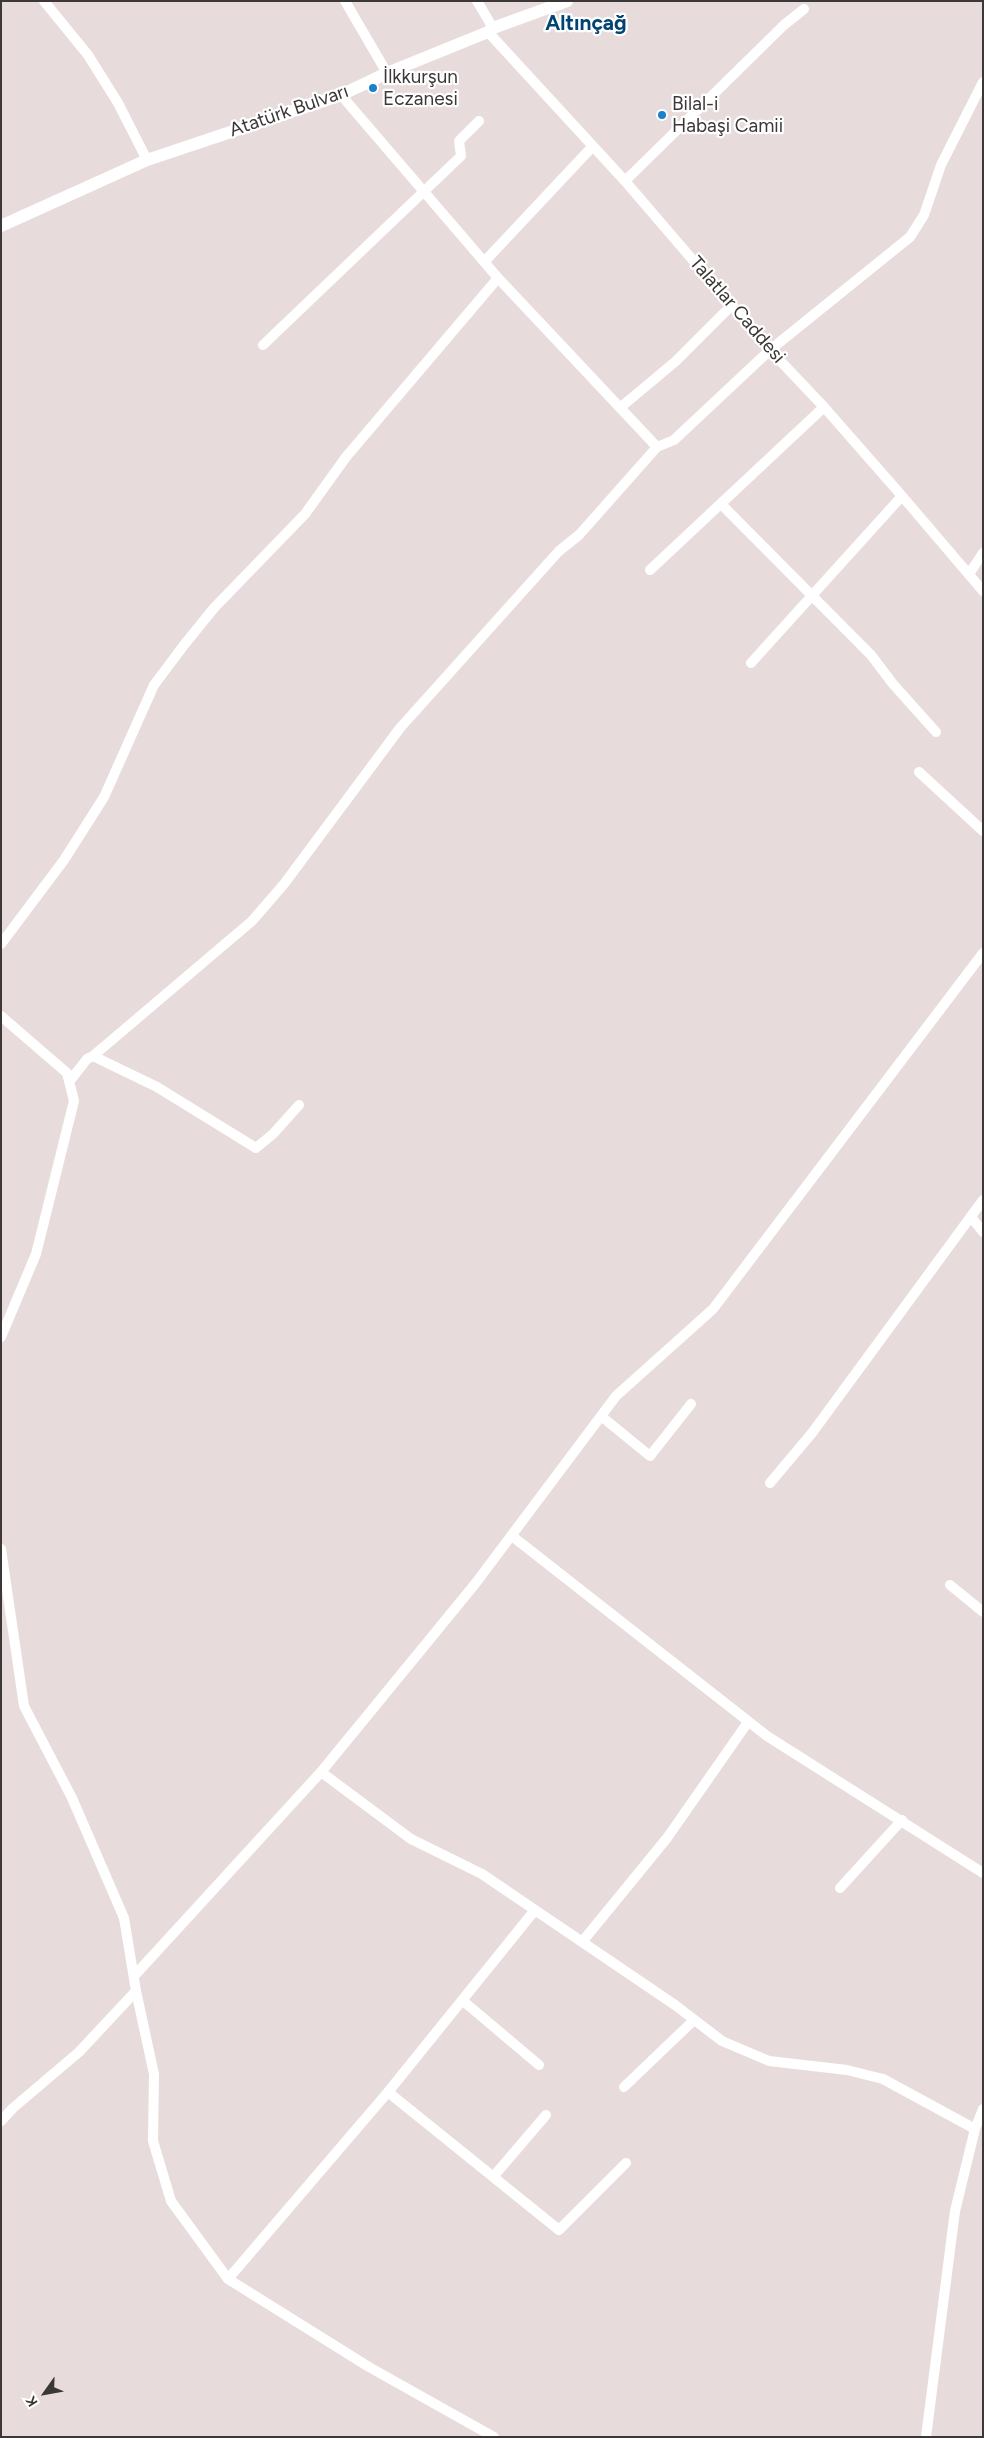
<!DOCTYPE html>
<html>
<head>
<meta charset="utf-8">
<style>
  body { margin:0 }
  #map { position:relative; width:984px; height:2438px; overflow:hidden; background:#e7dcdb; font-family:Figtree,sans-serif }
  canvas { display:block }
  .frame { position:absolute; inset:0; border:2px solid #3c3838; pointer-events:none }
  .north { position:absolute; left:20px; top:2368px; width:50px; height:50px; -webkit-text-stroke:4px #fff; paint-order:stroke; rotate:238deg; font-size:14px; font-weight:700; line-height:20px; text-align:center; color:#3c3838 }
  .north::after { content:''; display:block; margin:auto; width:18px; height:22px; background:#3c3838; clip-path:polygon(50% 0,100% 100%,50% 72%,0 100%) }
</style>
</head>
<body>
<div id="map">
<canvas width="984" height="2438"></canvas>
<div class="frame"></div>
<div class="north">K</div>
</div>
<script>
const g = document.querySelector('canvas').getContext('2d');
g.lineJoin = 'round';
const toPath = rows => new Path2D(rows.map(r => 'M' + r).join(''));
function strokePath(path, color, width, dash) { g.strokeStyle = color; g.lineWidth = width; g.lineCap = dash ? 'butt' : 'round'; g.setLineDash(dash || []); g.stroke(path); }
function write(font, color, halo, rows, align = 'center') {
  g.font = font + ' Figtree,sans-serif'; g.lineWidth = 4.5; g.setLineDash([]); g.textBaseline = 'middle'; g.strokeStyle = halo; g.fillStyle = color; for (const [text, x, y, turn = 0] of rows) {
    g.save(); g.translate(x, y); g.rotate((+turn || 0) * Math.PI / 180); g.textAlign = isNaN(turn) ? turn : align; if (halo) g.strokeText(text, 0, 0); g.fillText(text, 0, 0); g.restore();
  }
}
strokePath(toPath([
  [44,1,88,55,118,103,147,160],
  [345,1,387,73],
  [477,1,493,28],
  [488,32,625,181,770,350,824,407,902,496,983,591],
  [341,95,498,278,657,447],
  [625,181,784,25,804,9],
  [485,261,593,146],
  [263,345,461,156,459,141,479,121],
  [621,407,676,361,732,305],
  [721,504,871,655,893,684,936,732],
  [650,570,824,407],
  [969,574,983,553],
  [751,663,902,496],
  [919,772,983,831],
  [1,944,64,860,104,797,154,685,184,645,214,608,305,514,346,457,498,278],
  [1,1016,67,1073,74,1101,36,1254,1,1337],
  [93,1056,252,921,284,884,400,728,559,551,579,535,657,447,674,440,770,350,910,237,924,215,941,165,983,82],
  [69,1082,87,1059,93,1056,157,1087,256,1148,273,1134,299,1105],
  [971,1217,983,1232],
  [601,1416,650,1456,691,1404],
  [770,1483,812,1433,983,1200],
  [512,1536,767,1736,983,1873],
  [1,1549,24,1706,72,1798,124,1918,136,1991,154,2074,153,2141,171,2201,228,2279,369,2367,494,2437],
  [950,1585,983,1612],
  [321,1772,411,1839,482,1874,675,2005,722,2041,769,2061,847,2070,883,2079,975,2129],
  [840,1888,902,1820],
  [582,1942,667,1838,748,1722],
  [135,1975,321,1772,475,1584,616,1396,713,1309,983,953],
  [462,2000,539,2065],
  [624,2087,694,2020],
  [388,2092,559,2230,626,2163],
  [1,2121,13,2108,79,2052,136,1991],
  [493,2177,546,2115],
  [228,2279,388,2092,535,1910],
  [926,2437,955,2211,975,2129,983,2109]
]), '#fff', 10);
strokePath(toPath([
  [1,226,147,160,341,95,387,73,488,32,493,28,567,1]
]), '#fff', 12);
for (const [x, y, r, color] of [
  [373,88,5,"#1c81cc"],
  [662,115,5,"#1c81cc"]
]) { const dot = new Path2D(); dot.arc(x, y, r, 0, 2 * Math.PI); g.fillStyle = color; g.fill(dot); strokePath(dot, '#fff', 2); }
write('19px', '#3c3838', '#fff', [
  ["İlkkurşun",383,77],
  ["Eczanesi",383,99],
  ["Bilal-i",672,104],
  ["Habaşi Camii",672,126]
], 'left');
write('19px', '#3c3838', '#fff', [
  ["Atatürk Bulvarı",289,111,-19],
  ["Talatlar Caddesi",737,310,49]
]);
write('bold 21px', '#004473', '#fff', [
  ["Altınçağ",586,24]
]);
</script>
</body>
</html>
